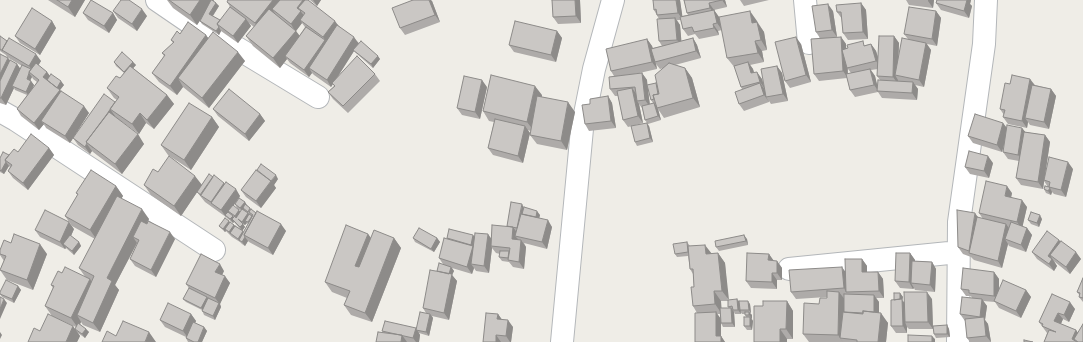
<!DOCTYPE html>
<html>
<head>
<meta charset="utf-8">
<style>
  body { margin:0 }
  canvas { display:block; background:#efede7 }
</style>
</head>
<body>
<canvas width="1083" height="342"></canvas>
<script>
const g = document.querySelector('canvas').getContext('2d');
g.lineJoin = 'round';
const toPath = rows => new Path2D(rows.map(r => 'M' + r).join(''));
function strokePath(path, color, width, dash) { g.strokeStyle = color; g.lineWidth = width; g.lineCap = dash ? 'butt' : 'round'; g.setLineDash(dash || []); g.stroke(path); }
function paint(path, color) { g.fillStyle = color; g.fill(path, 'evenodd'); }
const minor = toPath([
  [157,0,214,39,222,40,237,48,318,97],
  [805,0,809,43],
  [0,111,16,120,214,250],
  [789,269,959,252],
  [562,342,582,129,594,69,613,0],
  [958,342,959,222,984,44,986,0]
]);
strokePath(minor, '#b4b7ba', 24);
strokePath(minor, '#fff', 22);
paint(toPath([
  [48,0,85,0,75,17],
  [167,0,214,0,213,1,216,3,219,6,213,16,220,20,231,8,227,2,308,0,359,43,380,59,373,68,356,53,354,51,339,75,375,74,380,81,348,113,333,99,328,92,334,86,333,84,331,87,314,75,312,73,309,77,290,63,287,59,280,68,253,46,246,36,254,27,249,23,251,26,238,43,221,31,219,35,202,24,200,21,201,19,197,25,173,8],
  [302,23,305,27,299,36,296,31],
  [310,0,321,0,317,6],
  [552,0,580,0,581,23,558,24,553,17],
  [680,0,682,16,688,15,687,13,684,0,725,0,727,7,714,10,719,17,722,30,718,31,719,35,699,39,695,34,688,36,683,29,681,20,677,20,680,25,681,41,693,38,697,45,701,58,675,65,685,68,692,78,700,107,664,118,658,109,661,120,648,124,645,120,642,108,639,104,643,123,628,127,623,120,618,96,615,96,610,89,614,76,611,71,647,39,652,46,653,48,662,46,659,41,659,19,654,10],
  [656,64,660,69,664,68,657,84,647,85,647,80,642,73,635,74,657,69],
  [647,86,651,100,653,103,650,104],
  [740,0,769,0,744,6],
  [906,0,934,0,933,8,909,5],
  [937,0,971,0,970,4,972,6,969,18,941,10,936,3],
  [432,1,440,22,405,35,400,28],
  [861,3,866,10,868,39,848,40,843,33,842,19,837,12],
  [113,11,147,16,137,31,118,18],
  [833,11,837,37,841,37,846,44,846,49,871,44,876,51,878,57,894,36,899,43,898,56,908,39,904,34,936,11,941,18,937,46,927,44,931,50,924,87,915,85,918,89,917,100,882,98,878,92,855,97,850,90,847,78,819,81,814,74,820,38,816,32],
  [848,69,851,73,848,74],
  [878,69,877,76,880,80,877,87,875,76,871,70],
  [83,13,113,13,117,20,109,33,88,20],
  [52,21,56,28,40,55,20,43,15,36],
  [757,21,764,32,767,50,762,51,764,62,750,65,753,69,754,73,762,79,764,87,777,66,782,73,788,101,771,104,769,101,769,102,744,111,739,104,742,89,741,87,735,68,727,58],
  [557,31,562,38,556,62,514,52,509,45],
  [180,34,206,35,208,38,245,61,209,108,183,87,177,95,159,82,152,73,164,56,162,53,173,43,171,40],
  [0,36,7,41,41,61,38,65,47,72,50,76,64,85,60,90,61,91,89,113,74,136,115,102,117,100,114,98,107,88,120,78,124,73,116,66,114,62,133,62,136,65,133,68,167,95,174,104,154,129,146,123,139,134,121,121,144,144,122,174,93,152,92,151,90,154,78,145,73,138,70,143,46,128,44,124,39,130,21,116,17,109,27,95,15,90,14,88,6,105,0,103,0,54,8,58,10,61,17,64,20,69,22,66,7,57,6,55,0,51],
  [32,77,33,79,37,82,32,89,34,85,30,80],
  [801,44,811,82,790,88,785,81],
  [1030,79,1035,85,1051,89,1056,96,1049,129,1030,125,1028,122,1027,128,1008,124,1003,117,1004,115,1000,109,1010,84],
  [487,87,480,119,462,115,457,108],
  [542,95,542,97,575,112,567,150,537,144,530,135,531,131,527,130,530,133,523,163,493,155,488,148,494,122,489,121,483,111],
  [608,96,612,103,616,128,589,131,585,124,590,104],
  [213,109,260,114,265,121,249,141,218,116],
  [212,117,219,127,191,170,168,155,161,145],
  [1003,123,1007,128,1022,128,1025,132,1045,135,1050,142,1045,174,1073,169,1066,197,1054,194,1052,192,1051,195,1046,193,1044,189,1048,187,1044,181,1043,189,1021,185,1016,178,1019,161,1008,159,1003,152,1004,143,1002,152,973,143,968,136],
  [649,126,653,142,637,146,635,142],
  [49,148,54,155,28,190,13,178,8,171,10,167,9,166,4,174,0,172,0,158,18,152],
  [993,163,989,178,970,174,965,167],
  [158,172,202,185,224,183,240,196,233,206,240,212,241,211,237,208,235,204,245,202,247,205,252,210,286,231,273,255,249,242,248,241,245,246,242,244,240,242,232,237,226,231,225,232,219,226,230,222,243,231,244,233,248,224,247,223,245,225,243,224,245,227,242,231,234,222,233,223,228,219,226,217,205,202,197,192,181,216,151,195,144,185],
  [278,179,274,185,276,188,261,208,246,197,241,190],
  [116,186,123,196,121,198,149,219,146,224,175,239,156,277,135,266,130,259,137,244,137,243,115,285,119,290,100,332,83,325,81,322,80,324,86,329,89,332,85,338,78,333,80,336,77,342,28,342,40,331,75,329,76,327,52,316,45,306,53,288,51,285,62,273,86,278,79,268,95,239,72,226,65,216,78,195,76,193],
  [1012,193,1011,197,1027,207,1022,227,1027,228,1032,235,1026,252,1009,246,1008,244,1002,268,974,260,971,257,963,254,958,247,978,218,983,219,979,213],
  [524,208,540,215,539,218,552,227,547,249,524,243,526,247,524,269,513,267,509,262,502,261,499,257,500,254,496,253,492,248,489,273,476,271,474,268,472,274,452,268,454,271,452,275,457,281,449,320,432,316,433,318,429,336,419,333,420,335,419,342,376,342,384,333,382,331,416,329,426,313,423,308,437,272,437,271,443,264,439,258,447,238,475,237,491,239,507,226],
  [1042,219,1039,227,1031,224,1028,220],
  [74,229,71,236,79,242,81,246,74,255,66,248,65,249,40,237,35,230],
  [368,234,371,238,394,238,401,248,372,322,351,315,344,305,347,298,332,292,325,282],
  [413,238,437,238,440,242,434,252,415,242],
  [747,239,748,245,719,251,716,247],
  [1059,240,1081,259,1070,274,1055,262,1054,261,1057,266,1054,271,1037,259,1032,252],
  [687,242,690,246,712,254,718,253,725,263,728,300,739,301,750,304,751,313,750,313,752,315,752,319,753,321,752,330,747,330,744,326,746,317,745,314,742,314,740,311,741,314,735,314,734,312,735,327,723,327,721,323,721,322,721,336,725,342,695,342,697,313,693,306,694,287,693,274,690,269,688,256,677,257,675,254],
  [721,301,728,301,728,307,729,308,721,308],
  [717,314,720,314,720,319],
  [11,243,47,254,33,290,7,280,0,270,4,261,0,255,0,250],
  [910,253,915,260,915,261,932,262,936,269,935,292,915,290,914,288,913,289,900,288,895,281],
  [769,254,773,261,777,261,782,268,782,280,777,280,777,289,751,288,746,281],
  [862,259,867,266,867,272,878,272,883,279,884,298,876,298,879,302,879,313,888,323,886,342,809,342,803,334,819,304,827,298,827,297,796,299,791,292,845,271],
  [224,271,222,275,230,283,220,304,221,307,215,320,204,315,202,310,186,302,183,299,189,288,186,284],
  [994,272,999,279,999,289,1026,290,1031,297,1021,318,999,308,995,302,983,301,987,306,985,320,988,324,991,342,970,342,967,338,966,321,965,321,960,314,972,298,971,296,966,296,961,289],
  [1083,278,1083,302,1079,297,1080,296,1077,292],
  [18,286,21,290,14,303,2,297,0,294,0,292],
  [900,293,903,297,902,300,904,302,932,299,933,329,909,329,907,327,907,333,896,333,891,326,894,300],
  [1052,294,1075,309,1069,322,1063,319,1061,324,1076,330,1083,342,1044,342,1047,333,1039,322],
  [787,301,793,311,793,339,787,339,787,342,754,342],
  [191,314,196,321,195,323,204,327,207,331,202,342,188,342,186,338,186,337,165,327,160,320],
  [498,314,502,320,513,327,511,342,483,342],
  [947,325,949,329,950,337,936,338,934,334]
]), '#aeaba9');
paint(toPath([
  [72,0,85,0,75,17,68,7],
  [200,0,214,0,197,25,190,15],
  [273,0,287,0,272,9,276,15,262,33,255,23],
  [303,0,306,0,298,8,306,18,300,20,302,23,296,31,303,40,285,56,287,59,280,68,273,58,295,31,291,24,297,8],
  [313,0,321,0,317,6],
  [429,0,431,0,432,1,440,22,435,15],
  [575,0,580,0,581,23,576,16],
  [676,0,680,0,683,20,678,13],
  [722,0,725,0,727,7],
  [928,0,934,0,933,8,928,1],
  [967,0,971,0,970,4,972,6,969,18,964,11],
  [216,3,219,6,212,17,209,14],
  [709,3,714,10,715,15,710,8],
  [861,3,866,10,868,39,863,32],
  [828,4,833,11,837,37,832,30],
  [142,9,147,16,137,31,132,24],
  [714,10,719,17,722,30,717,23],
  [750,11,757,21,759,33,752,23],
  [936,11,941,18,937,46,932,39],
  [113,13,117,20,109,33,104,26],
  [675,18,680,25,682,47,677,40],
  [246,19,251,26,238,43,233,36],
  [52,21,56,28,40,55,35,49],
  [335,21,340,28,328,44,323,37],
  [757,22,764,32,767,50,761,40],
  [713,24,718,31,719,35,714,28],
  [219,27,221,31,219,35,216,31],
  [557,31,562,38,556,62,551,55],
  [206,35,213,45,178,78,183,87,177,95,170,86],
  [894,36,899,43,898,76,895,75,898,80,898,84,893,77],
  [354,37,359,44,353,50,354,51,331,87,327,80],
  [796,37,801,44,811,82,806,75],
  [841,37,846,44,848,78,843,71],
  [693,38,697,45,701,58,696,51],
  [647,39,652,46,656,62,655,62,656,64,657,69,652,62],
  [325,40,330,47,309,68,312,73,309,77,304,70],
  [755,41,762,51,764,62,758,53],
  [926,43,931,50,924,87,919,80],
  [871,44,876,51,881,68,876,61],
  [238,52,245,61,209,108,202,98],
  [36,54,41,61,34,73,29,66],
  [378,56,380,59,373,68,371,64],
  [8,58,13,65,0,90,0,74],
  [133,62,136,65,127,75,124,72],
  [748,62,753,69,756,80,751,73],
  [17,64,22,71,12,86,14,88,6,105,1,98],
  [777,66,782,73,788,101,783,94],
  [685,68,692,78,700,107,693,98],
  [870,69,875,76,879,92,874,85],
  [47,72,52,79,49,82,43,77],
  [757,72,762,79,765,89,760,82],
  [29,73,32,77,29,83,27,79],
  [642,73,647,80,650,107,645,100],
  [1030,79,1035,86,1025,118,1028,122,1027,128,1022,121],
  [482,80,487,87,480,119,475,112],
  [31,81,34,85,29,96,26,92],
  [61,81,64,85,60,90,65,97,41,121,44,124,39,130,34,123],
  [913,82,918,89,917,100,912,93],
  [760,83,765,90,766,97,769,102,764,95],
  [535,86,542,95,534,131,527,122],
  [632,88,637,95,637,101,639,104,643,123,638,116],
  [1051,89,1056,96,1049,129,1044,122],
  [167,95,174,104,154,129,147,120],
  [608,96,612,103,616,128,611,121],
  [568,102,575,112,567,150,561,141],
  [654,103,657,107,657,108,658,109,661,120,658,116],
  [84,106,89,113,70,143,65,136],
  [110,109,115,116,93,148,87,143],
  [140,113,146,123,139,134,132,124],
  [260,114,265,121,249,141,245,134],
  [212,117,219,127,191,170,184,160],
  [647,123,649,126,653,142,650,138],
  [1003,123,1008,130,1002,152,997,145],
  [525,126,530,133,523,163,518,156],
  [1022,128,1027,134,1023,161,1018,155],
  [138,134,144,144,122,174,115,164],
  [1045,135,1050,142,1043,189,1038,182],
  [87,144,92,151,90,154,85,147],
  [49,148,54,155,28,190,23,183],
  [988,156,993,163,989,178,984,171],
  [6,162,9,166,4,174,1,171],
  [1068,162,1073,169,1066,197,1061,190],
  [276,175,278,179,274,185,276,188,261,208,256,201],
  [195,176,202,185,181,216,174,206],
  [224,183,229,190,212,204,211,202],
  [116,186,123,196,97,240,90,230],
  [1007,186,1012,193,1010,203,1005,196],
  [1050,188,1052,192,1051,195,1048,191],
  [236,189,240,196,226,217,221,210],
  [1022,200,1027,207,1022,229,1017,222],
  [245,202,247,206,243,208,244,210,243,212,240,208],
  [522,204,524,208,518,228],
  [142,209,149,219,138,240,133,237,137,243,115,285,119,290,100,332,93,323,107,278],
  [239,210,242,214,238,219,235,216],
  [537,211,540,215,538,223,535,219],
  [248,213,250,217,245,221,247,223,245,225,242,222],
  [975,213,980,220,971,254,969,251],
  [1040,215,1042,219,1039,227,1037,223],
  [233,216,235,220,232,219,234,222,233,223,230,219],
  [252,216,255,219,250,226,248,222],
  [548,220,552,227,547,249,542,242],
  [229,221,231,225,225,229,226,231,225,232,223,229],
  [69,222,74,229,66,247,63,244,66,248,65,249,60,242],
  [243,224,245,227,242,231,240,227],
  [281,224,286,231,273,255,268,248],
  [1006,224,1011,231,1005,239,1008,244,1002,268,998,261],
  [234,225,237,229,230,234,229,232],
  [513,227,518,234,515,236,518,239,517,246,512,239],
  [1027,228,1032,235,1026,252,1021,245],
  [243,231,245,235,239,240,240,242,238,239],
  [170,232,175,239,156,277,151,270],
  [368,234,375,244,362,275,355,266],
  [488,234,493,241,491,246,492,248,489,273,484,266],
  [473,235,476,238,471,264,474,268,472,274,467,267,470,246],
  [744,235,747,239,748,245,746,241],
  [245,237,248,241,245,246,242,242],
  [394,238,401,248,372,322,365,313],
  [437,238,440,242,434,252,431,249],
  [521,240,526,247,524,269,519,262],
  [1059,240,1064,247,1050,255,1057,266,1054,271,1049,264,1048,256],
  [79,242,81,246,74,255,72,251],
  [40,244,47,254,33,290,27,280],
  [705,245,712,254,706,254],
  [1076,252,1081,259,1070,274,1066,267],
  [718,253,725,263,729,300,722,291],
  [910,253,915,260,914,284,911,283,914,288,913,289,909,282],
  [769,254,774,261,768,260],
  [862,259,867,266,867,279,862,272],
  [777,261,782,268,782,280,777,273],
  [932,262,936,269,935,292,930,285],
  [220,264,224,271,220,279,215,272],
  [451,267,454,271,452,275,457,281,449,320,444,313,449,274],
  [842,267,847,274,846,292,844,288],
  [878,272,883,279,884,298,879,291],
  [994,272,999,279,999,303,994,296],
  [772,273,777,280,777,289,772,282],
  [225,276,230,283,220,304,221,307,215,320,213,316,219,303,215,298],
  [90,279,96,289,77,315,81,322,78,328,71,318],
  [18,286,21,290,14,303,12,299],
  [1026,290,1031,297,1021,318,1016,311],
  [714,291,721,301,722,314,715,304],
  [839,292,846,301,840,338,843,342,838,335],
  [927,292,932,299,933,329,928,322],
  [900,293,903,297,902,300,907,306,905,322,907,327,907,333,903,326,899,302],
  [874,295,879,302,879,320,874,313],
  [207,297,209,300,204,311,201,308],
  [4,299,7,303,0,319,0,309],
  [737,299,740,303,741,314,738,310],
  [982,299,987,306,985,320,988,324,991,342,986,336,984,323,980,317],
  [748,301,750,304,751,313,749,310],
  [787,301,793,311,793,339,786,329],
  [1070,302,1075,309,1069,322,1064,315],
  [731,308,734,312,735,327,732,323],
  [716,312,721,319,721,342,716,336],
  [749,312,752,315,752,319,749,315],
  [881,313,888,323,886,342,878,342],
  [1058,313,1063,319,1059,328,1054,321],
  [191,314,196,321,188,338,183,331],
  [430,314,433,318,429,336,426,332],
  [498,314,503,321,497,319],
  [750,317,753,321,752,330,750,326],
  [508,320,513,327,511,342,510,342,506,336],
  [947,325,949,329,950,337,947,334],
  [73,326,80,336,77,342,66,342],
  [204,327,207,331,202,342,198,342],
  [416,328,420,335,419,342,416,342,413,338],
  [86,329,89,332,85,338,82,334],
  [780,329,787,339,787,342,780,342],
  [1076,330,1081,337,1074,339,1076,342,1072,339],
  [0,332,2,335,0,339],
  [149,332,156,342,145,342],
  [402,335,407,342,401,342],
  [496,335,501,342,496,342],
  [721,336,725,342,721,342],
  [932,336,935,339,935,342,932,342]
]), '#8d8b89');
const building = toPath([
  [57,0,72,0,68,7,57,0],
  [91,0,113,13,104,26,83,13,91,0],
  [121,0,129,0,142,9,132,24,113,11,121,0],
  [169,0,200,0,190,15,169,0],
  [211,0,212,0,216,3,209,14,220,20,217,24,219,27,216,31,200,21,211,0],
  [228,0,273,0,255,23,227,2,228,0],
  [280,0,303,0,297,8,301,11,291,24,272,9,280,0],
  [305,0,308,0,335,21,323,37,300,20,305,13,298,8,305,0],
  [413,0,429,0,435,15,400,28,392,8,413,0],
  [552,0,575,0,576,16,553,17,552,0],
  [653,0,676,0,678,13,657,15,656,9,654,10,653,0],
  [684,0,722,0,709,3,710,8,687,13,684,0],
  [937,0,967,0,964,11,936,3,937,0],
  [861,3,863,32,843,33,841,12,837,12,836,5,861,3],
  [828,4,832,30,816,32,812,6,828,4],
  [230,7,246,19,233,36,217,24,230,7],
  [909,7,936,11,932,39,904,34,909,7],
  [32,8,52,21,35,49,15,36,32,8],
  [269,9,296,31,273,58,246,36,269,9],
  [714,10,717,23,713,24,714,28,694,32,692,27,683,29,680,17,714,10],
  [750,11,752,23,757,22,761,40,755,41,758,53,727,58,719,17,750,11],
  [675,18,677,40,659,41,657,19,675,18],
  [515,21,557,31,551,55,509,45,515,21],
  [188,22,206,35,170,86,152,73,165,55,162,53,174,42,171,40,177,31,180,34,188,22],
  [337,25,354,37,327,80,309,68,337,25],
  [306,27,325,40,304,70,285,56,306,27],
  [213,32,238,52,202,98,178,78,213,32],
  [0,36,7,41,2,50,3,51,0,49,0,36],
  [879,36,894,36,893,77,877,76,879,36],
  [796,37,806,75,785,81,775,42,796,37],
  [841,37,843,71,814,74,811,39,841,37],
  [9,38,36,54,29,66,2,50,9,38],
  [693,38,696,51,655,62,651,49,693,38],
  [902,38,926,43,919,80,895,75,902,38],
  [647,39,652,62,611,71,606,49,647,39],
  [361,41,378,56,371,64,353,50,361,41],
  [863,41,864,46,871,44,876,61,847,68,842,50,848,48,847,45,863,41],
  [122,52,133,62,124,72,114,62,122,52],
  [0,54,8,58,0,74,0,54],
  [357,56,375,74,343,106,328,92,335,86,332,83,357,56],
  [10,60,17,64,1,98,0,98,0,81,10,60],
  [748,62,751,73,757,72,760,82,741,87,734,66,748,62],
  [36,63,47,72,43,77,60,90,34,123,17,109,39,80,29,72,36,63],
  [669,63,685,68,693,98,657,108,653,95,659,94,655,75,669,63],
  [22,65,31,69,29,72,29,73,27,79,31,81,26,92,12,86,22,65],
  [130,66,167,95,147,120,140,113,132,124,110,109,119,97,107,88,116,76,120,78,130,66],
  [777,66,783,94,766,97,761,69,777,66],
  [870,69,874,85,850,90,846,74,870,69],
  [642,73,645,100,637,101,635,87,610,89,609,77,642,73],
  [51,74,61,81,57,88,47,80,51,74],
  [491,75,535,86,527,122,483,111,491,75],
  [1012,75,1030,79,1022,121,1003,117,1005,110,1000,109,1005,83,1010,84,1012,75],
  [464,76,482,80,475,112,457,108,464,76],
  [878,80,913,82,912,93,877,91,878,80],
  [656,83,658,94,653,95,654,99,651,100,647,85,656,83],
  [760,83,764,95,739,104,735,92,760,83],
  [1032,85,1051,89,1044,122,1025,118,1032,85],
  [632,88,638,116,623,120,617,91,632,88],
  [229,89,260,114,245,134,213,109,229,89],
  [61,91,84,106,65,136,41,121,61,91],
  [104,94,115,102,107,114,86,142,87,143,85,147,73,138,104,94],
  [537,96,568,102,561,141,530,135,537,96],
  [608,96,611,121,585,124,582,105,590,104,590,99,608,96],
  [189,103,212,117,184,160,161,145,189,103],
  [654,103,658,116,645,120,642,106,654,103],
  [109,112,138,134,115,164,86,142,109,112],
  [975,114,1003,123,997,145,968,136,975,114],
  [495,119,525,126,518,156,488,148,495,119],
  [647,123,650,138,635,142,631,126,647,123],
  [1007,125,1022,128,1018,155,1003,152,1007,125],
  [1024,132,1045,135,1038,182,1016,178,1024,132],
  [31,134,49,148,23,183,8,171,12,165,5,160,14,149,18,152,31,134],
  [969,151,988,156,984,171,965,167,969,151],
  [3,152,9,155,5,160,6,162,1,171,0,170,0,158,3,152],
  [169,156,195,176,174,206,144,185,153,169,158,172,169,156],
  [1049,157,1068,162,1061,190,1049,187,1050,182,1044,180,1049,157],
  [261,164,276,175,271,181,257,170,261,164],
  [91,170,116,186,90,230,65,216,78,194,76,193,91,170],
  [256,170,271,181,256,201,241,190,256,170],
  [209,174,213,177,201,195,197,192,209,174],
  [214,175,224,183,211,202,200,195,214,175],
  [986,181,1007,186,1005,196,1022,200,1017,222,979,213,986,181],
  [226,182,236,189,221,210,211,203,226,182],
  [1045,186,1049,187,1050,188,1048,191,1044,189,1045,186],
  [117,196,142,209,107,278,112,281,93,323,77,315,94,276,79,268,117,196],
  [239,198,245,202,240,208,235,204,239,198],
  [511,202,522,204,517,228,507,226,511,202],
  [245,204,250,208,248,212,243,208,245,204],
  [233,205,239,210,235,216,228,211,233,205],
  [524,207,537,211,536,217,522,214,524,207],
  [242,209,248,213,242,222,238,219,243,224,240,227,232,219,235,216,236,218,242,209],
  [251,209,256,213,244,235,245,237,242,242,239,240,253,215,249,212,251,209],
  [45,210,69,222,60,242,35,230,45,210],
  [957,210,975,213,969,251,958,247,957,210],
  [257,211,281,224,268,248,244,235,257,211],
  [228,212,233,216,230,219,225,215,228,212],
  [1031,212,1040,215,1037,223,1028,220,1031,212],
  [249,214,252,216,248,222,245,221,249,214],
  [521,214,548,220,542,242,515,236,521,214],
  [977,217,1006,224,998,261,969,253,977,217],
  [225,218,229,221,223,229,219,226,225,218],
  [141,221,147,224,148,221,170,232,151,270,130,259,139,240,133,237,141,221],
  [230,222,234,225,229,232,225,229,230,222],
  [1011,222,1027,228,1021,245,1005,239,1011,222],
  [346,225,368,234,355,266,359,267,374,230,394,238,365,313,344,305,350,291,325,282,346,225],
  [492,225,513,227,512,239,521,240,519,262,508,260,510,248,491,246,492,225],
  [235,226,243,231,238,239,230,233,235,226],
  [419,228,437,238,431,249,413,238,419,228],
  [449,229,473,235,471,245,447,238,449,229],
  [1047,231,1059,240,1048,256,1052,259,1049,264,1032,252,1047,231],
  [475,233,488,234,484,266,471,264,475,233],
  [14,234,40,244,27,280,0,270,6,256,0,254,0,250,4,240,11,243,14,234],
  [70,235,79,242,72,251,63,244,70,235],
  [744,235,746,241,716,247,715,241,744,235],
  [444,238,473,246,467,267,439,258,444,238],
  [1061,241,1076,252,1066,267,1050,255,1061,241],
  [687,242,688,252,675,254,673,244,687,242],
  [705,245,706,254,718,253,722,291,714,291,715,304,693,306,691,287,694,287,693,269,690,269,688,246,705,245],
  [500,251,509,251,508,258,499,257,500,251],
  [747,253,769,254,768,260,777,261,777,273,772,273,772,282,746,281,747,253],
  [896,253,910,253,909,282,895,281,896,253],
  [201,254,220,264,215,272,225,276,215,298,186,284,201,254],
  [845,259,862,259,862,272,878,272,879,291,846,292,845,259],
  [912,261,932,262,930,285,911,283,912,261],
  [439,263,451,267,449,274,437,271,439,263],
  [65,267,90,279,71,318,45,306,54,286,51,285,58,271,62,273,65,267],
  [842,267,844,288,791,292,789,270,842,267],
  [963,268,994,272,994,296,969,293,969,290,961,289,963,268],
  [430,270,452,274,444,313,423,308,430,270],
  [1083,278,1083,298,1079,297,1080,293,1077,292,1083,278],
  [6,280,18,286,12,299,0,294,0,292,6,280],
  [1003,280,1026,290,1016,311,994,301,1003,280],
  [189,288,207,297,201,308,183,299,189,288],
  [827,291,839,292,838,335,803,334,804,303,819,304,820,298,827,298,827,291],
  [904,292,927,292,928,322,905,322,904,292],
  [894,293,900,293,900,299,894,300,894,293],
  [844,294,874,295,874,312,863,311,863,313,844,312,844,294],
  [1052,294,1070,302,1064,315,1058,313,1054,321,1076,330,1072,339,1077,342,1044,342,1049,330,1056,332,1042,326,1043,324,1039,322,1052,294],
  [0,297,4,299,0,309,0,297],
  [962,297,982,299,980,317,960,314,962,297],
  [208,298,219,303,213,316,202,311,208,298],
  [737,299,738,310,733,310,732,306,728,307,728,300,737,299],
  [902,299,903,326,891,326,891,300,902,299],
  [739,301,748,301,749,310,740,310,739,301],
  [763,301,787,301,786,329,780,329,780,342,754,342,754,306,763,306,763,301],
  [168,303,191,314,183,331,160,320,168,303],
  [720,308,731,308,732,323,721,323,720,308],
  [863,311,881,313,878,342,857,342,857,340,840,338,843,312,863,314,863,311],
  [420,312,430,314,426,332,416,330,420,312],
  [716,312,716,336,721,336,721,342,695,342,695,313,716,312],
  [745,312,749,312,749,315,745,315,745,312],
  [486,313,498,314,497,319,508,320,506,336,496,335,496,342,483,342,486,313],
  [48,314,73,326,66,342,28,342,34,328,40,331,48,314],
  [744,317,750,317,750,326,744,326,744,317],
  [984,317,986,336,967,338,965,319,984,317],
  [123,321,149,332,145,342,102,342,107,331,116,336,123,321],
  [385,321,416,328,413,338,382,331,385,321],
  [193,322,204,327,198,342,194,342,186,338,193,322],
  [78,323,86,329,82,334,75,329,78,323],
  [1083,324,1083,342,1078,342,1074,339,1083,324],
  [947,325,947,334,934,334,933,326,947,325],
  [378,332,402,335,401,342,376,342,378,332],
  [908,335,932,336,932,342,908,342,908,335],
  [1024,340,1033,342,1024,342,1024,340]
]);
paint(building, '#cac7c4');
strokePath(building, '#8d8b89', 1);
</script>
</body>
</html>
